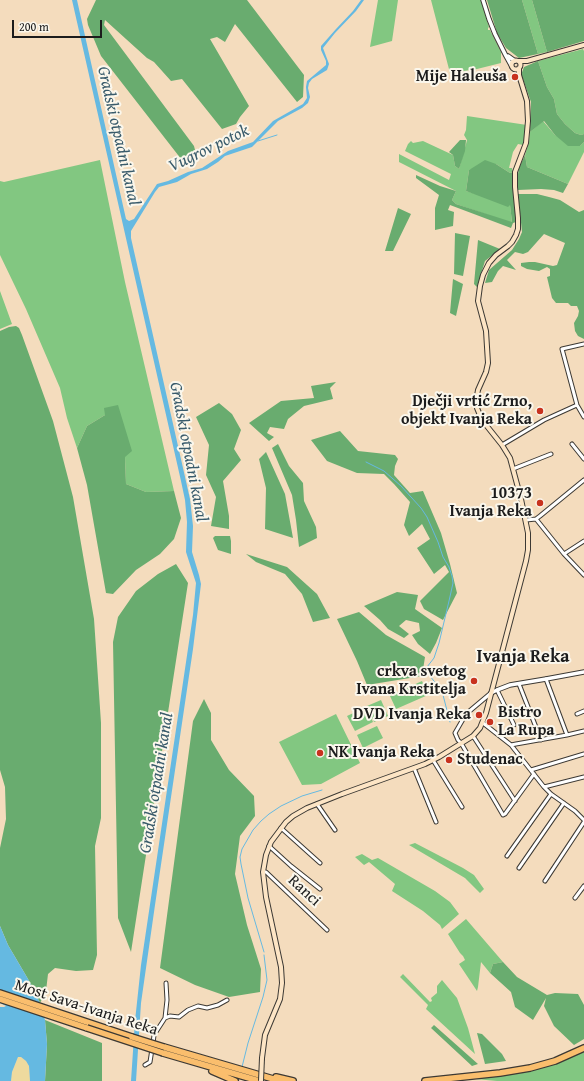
<!DOCTYPE html>
<html>
<head>
<meta charset="utf-8">
<style>
  body { margin:0 }
  #map { position:relative; width:584px; height:1081px; overflow:hidden; background:#f4dcbd; font-family:"Gentium Book Plus",serif }
  canvas { display:block }
  .scale { position:absolute; left:12px; top:20px; width:90px; height:18px; box-sizing:border-box; border:2px solid #1c1c1c; border-top:0; padding-left:5px; font-size:12px; line-height:14px; white-space:nowrap; color:#1c1c1c; -webkit-text-stroke:3px #fbf7ec; paint-order:stroke }
</style>
</head>
<body>
<div id="map">
<canvas width="584" height="1081"></canvas>
<div class="scale">200 m</div>
</div>
<script>
const g = document.querySelector('canvas').getContext('2d');
g.lineJoin = 'round';
function paint(path, color) { g.fillStyle = color; g.fill(path, 'evenodd'); }
const toPath = rows => new Path2D(rows.map(r => 'M' + r).join(''));
function strokePath(path, color, width, dash) { g.strokeStyle = color; g.lineWidth = width; g.lineCap = dash ? 'butt' : 'round'; g.setLineDash(dash || []); g.stroke(path); }
function write(font, color, halo, rows, align = 'center') {
  g.font = font + ' "Gentium Book Plus",serif'; g.lineWidth = 4; g.setLineDash([]); g.textBaseline = 'middle'; g.strokeStyle = halo; g.fillStyle = color; for (const [text, x, y, turn = 0] of rows) {
    g.save(); g.translate(x, y); g.rotate((+turn || 0) * Math.PI / 180); g.textAlign = isNaN(turn) ? turn : align; if (halo) g.strokeText(text, 0, 0); g.fillText(text, 0, 0); g.restore();
  }
}
paint(toPath([
  [378,0,398,0,392,41,370,47],
  [431,0,481,0,489,27,488,28,488,30,490,30,501,52,501,63,477,69,450,73],
  [522,0,532,0,547,52,538,54],
  [583,49,584,51,584,134,581,135,575,133,565,124,557,114,554,99,547,87,538,61],
  [467,116,527,125,525,139,523,145,518,144,513,152,509,168,512,168,513,172,510,173,496,164,469,170,466,191,510,204,512,223,456,204,452,200,456,191,399,162,399,154,449,180,451,174,405,151,408,144,411,141,413,143,423,141,453,155,455,166,459,169,466,144,467,140,464,135,466,130],
  [543,121,555,135,580,146,584,142,584,152,568,184,527,167,525,155,529,142,530,132],
  [100,160,125,282,174,491,146,492,126,484,125,457,105,415,87,426,77,448,67,418,60,388,26,309,0,255,0,181,4,182],
  [0,291,12,324,0,329],
  [422,681,428,695,396,709,390,696],
  [381,700,388,716,374,722,367,706],
  [366,707,373,722,355,731,347,716],
  [336,714,360,763,321,784,302,785,279,742],
  [377,726,383,738,363,748,357,735],
  [415,843,463,868,474,875,484,889,480,893,465,878,409,845],
  [362,854,372,860,378,858,435,891,450,902,459,914,442,929,440,925,423,911,392,891,395,884,369,862,364,865,355,857],
  [466,919,503,962,493,964,490,973,481,962,478,987,477,991,459,964,465,960,463,956,460,953,448,934],
  [403,974,430,1002,432,1001,431,998,437,993,437,986,442,980,457,998,468,1028,475,1054,426,1009,428,1005,400,977],
  [584,1050,584,1081,497,1081,475,1079,475,1078,516,1073]
]), '#82c781');
paint(toPath([
  [96,0,247,0,304,75,303,97,297,102,235,24,225,42,217,37,210,39,249,106,240,117,236,124,222,129,182,79,171,81,154,62,147,58,105,20,104,25,194,146,197,158,185,164,101,56,88,25,87,19],
  [487,0,522,0,538,54,519,58,506,48,497,33],
  [532,0,584,0,584,41,547,52],
  [538,61,547,87,554,99,557,114,565,124,575,133,581,135,584,134,584,142,580,146,568,146,555,135,544,121,530,132,531,102,523,79,521,75,524,67],
  [460,140,466,140,465,151,459,169,455,166,453,155,449,152],
  [525,155,527,167,568,184,563,193,554,190,541,189,518,190,518,174,519,168],
  [485,160,496,164,510,173,513,172,516,222,513,223,511,228,450,205,448,210,454,212,453,226,435,230,435,208,439,195,416,178,416,175,440,186,456,191,452,200,456,204,512,222,510,205,508,207,466,191,469,170],
  [518,194,537,194,549,197,560,200,579,212,584,210,584,339,578,336,575,331,574,323,578,316,579,311,577,306,571,306,568,303,556,303,552,298,547,277,550,276,550,269,547,267,539,271,527,269,521,266,521,263,529,262,535,262,553,266,557,265,565,243,544,234,528,252,523,254,515,252,507,260,516,270,503,266,498,271,492,282,485,283,489,270,512,250,519,239,522,232],
  [398,208,411,214,393,251,385,251],
  [455,233,470,236,463,276,454,274],
  [478,240,500,249,485,261,477,287,474,284],
  [453,279,463,284,456,316,450,313],
  [16,326,19,328,22,335,53,421,73,497,94,619,101,723,101,818,95,846,97,955,93,970,76,971,55,968,48,974,46,991,40,1003,28,979,8,945,0,926,0,848,6,819,5,787,0,770,0,331,9,327],
  [336,382,330,388,333,399,304,406,288,419,284,429,270,427,267,433,274,437,269,441,249,423,281,401,314,398,311,386],
  [219,403,232,414,241,430,234,449,241,460,223,481,229,516,229,529,211,526,216,497,206,475,209,445,196,417],
  [118,405,132,451,125,457,126,484,146,492,174,491,181,518,174,539,160,554,136,570,113,594,106,593,87,485,77,448,87,426,105,415,104,408],
  [340,431,358,451,395,455,398,459,395,466,394,475,410,493,423,491,441,533,450,564,457,593,443,620,424,609,420,601,449,572,445,565,434,574,417,548,430,539,422,524,409,536,404,525,410,502,394,484,384,474,357,473,327,461,311,440],
  [278,444,289,466,303,483,304,501,316,527,317,538,299,547,296,520,292,495,272,448],
  [266,452,285,494,293,538,265,529,266,488,259,459],
  [215,536,230,536,231,541,231,554,218,550,213,538],
  [246,554,287,567,317,594,330,618,313,622,302,594,285,574,256,562],
  [176,564,188,583,131,952,118,918,113,642,118,617,136,591,158,574],
  [397,592,418,595,415,609,442,628,436,643,430,654,418,644,412,635,420,631,419,623,406,620,399,626,409,634,404,638,388,629,380,620,364,606],
  [359,612,386,635,425,657,422,676,367,685,357,661,337,619],
  [204,699,211,713,211,740,229,770,254,796,255,816,240,836,235,874,247,925,261,969,260,992,229,997,195,985,160,968,193,721],
  [503,962,517,977,547,995,555,993,578,994,584,1005,584,1039,574,1045,554,1026,544,1006,546,998,533,1020,515,1007,511,992,490,973,493,964],
  [45,1020,102,1043,102,1081,45,1081,47,1044],
  [434,1025,478,1064,472,1066,431,1028],
  [477,1033,482,1034,502,1054,506,1061,485,1064]
]), '#69ac6f');
paint(toPath([
  [18,1057,21,1057,26,1061,29,1066,30,1081,11,1081,12,1072]
]), '#eeda9e');
paint(toPath([
  [72,0,77,0,126,219,129,221,134,219,157,184,168,181,188,172,202,168,228,151,253,142,273,121,303,104,307,98,306,87,307,81,326,65,326,61,321,50,321,46,336,29,353,11,361,0,364,0,356,11,335,33,323,48,329,64,327,70,312,79,309,83,308,88,310,97,308,103,302,108,278,121,252,147,225,156,218,162,207,169,191,174,177,182,159,187,155,192,131,231,131,238,190,499,193,526,192,552,199,575,201,584,193,649,155,905,141,1003,136,1081,131,1081,135,1021,141,965,193,615,196,583,186,552,187,522,185,500,181,481],
  [0,926,8,945,28,979,40,1003,45,1020,47,1044,45,1081,30,1081,29,1066,26,1061,21,1057,18,1057,12,1072,11,1081,0,1081,0,1007,4,1007,6,1006,0,1003]
]), '#65b9e1');
strokePath(toPath([
  [258,141,277,135],
  [366,462,384,471,401,486,421,508,427,517,438,542,443,557,449,567,452,576,453,583,449,601,439,643,434,658,427,667,430,676,441,690,443,695,450,722],
  [264,952,248,898,241,864,240,857,242,849,253,830,261,821,269,814,281,806,302,796,322,790],
  [242,1067,248,1043,263,997,267,980,264,955],
  [238,1081,239,1078]
]), '#65b9e1', 1);
const minor = toPath([
  [584,344,562,349,577,405,584,417],
  [572,444,584,459],
  [502,445,544,420,577,405],
  [513,469,551,454],
  [536,519,564,554,584,575],
  [526,520,536,519,540,516,584,480],
  [564,554,584,541],
  [546,679,567,735],
  [519,684,541,740],
  [497,690,514,725],
  [491,693,466,714,455,733,458,740,461,743,503,815,505,814,534,774],
  [577,714,584,711],
  [483,723,511,745,544,787,551,794,575,811,584,820],
  [473,736,515,801],
  [511,745,516,744,567,735,584,731],
  [433,760,462,807],
  [414,768,436,822],
  [531,770,584,754],
  [544,787,584,777],
  [317,804,335,830],
  [281,828,320,863],
  [269,846,291,866,320,889],
  [507,856,551,794],
  [519,868,564,803],
  [263,872,266,872,327,930],
  [545,881,584,822],
  [575,898,584,886],
  [165,1018,170,1016,179,1017,188,1010,198,1006,207,1008,218,1005,227,1000],
  [153,1044,154,1035,165,1018,167,1000,166,983],
  [145,1065,150,1062,152,1049]
]);
const tertiary = toPath([
  [483,0,489,19,495,34,506,56,511,65],
  [508,56,515,61],
  [491,693,497,690,510,685,546,679,584,672]
]);
const secondary = toPath([
  '511.5 65a4.5 4.5 0 1 1 9 0a4.5 4.5 0 1 1-9 0Z',
  [518,61,527,61,584,45],
  [262,1058,265,1035,280,999,282,983,281,967,266,897,263,872,266,855,271,842,286,822,293,816,307,808,342,794,414,768,425,764,439,757,473,736,480,728,486,713,526,561,528,550,528,533,521,499,510,458,502,445,482,420,477,408,476,401,478,390,486,372,488,363,486,331,478,301,480,286,483,275,489,263,496,255,508,246,512,242,516,235,518,229,518,218,515,187,515,172,526,143,528,121,527,101,519,75,519,68]
]);
const motorway = toPath([
  [0,993,132,1037],
  [0,999,87,1028],
  [164,1047,280,1081],
  [163,1053,259,1081],
  [212,1071,235,1081],
  [276,1077,293,1081],
  [425,1081,500,1073,530,1068,555,1061,584,1048]
]);
strokePath(minor, '#3c3934', 5);
strokePath(tertiary, '#3c3934', 5.5);
strokePath(secondary, '#3c3934', 6);
strokePath(motorway, '#3c3934', 8);
strokePath(minor, '#fff', 3);
strokePath(tertiary, '#fff', 3.5);
strokePath(secondary, '#fde5c5', 4);
strokePath(motorway, '#fabe6d', 5.5);
const secondaryBridge = toPath([
  [261,1081,262,1058]
]);
const motorwayBridge = toPath([
  [87,1028,163,1053],
  [132,1037,164,1047]
]);
strokePath(secondaryBridge, '#3c3934', 6, []);
strokePath(motorwayBridge, '#3c3934', 8, []);
strokePath(secondaryBridge, '#fde5c5', 4);
strokePath(motorwayBridge, '#fabe6d', 5.5);
for (const [x, y, r, color] of [
  [515,77,4,"#c8321e"],
  [540,411,4,"#c8321e"],
  [540,503,4,"#c8321e"],
  [474,681,4,"#c8321e"],
  [479,715,4,"#c8321e"],
  [490,722,4,"#c8321e"],
  [320,753,4,"#c8321e"],
  [449,760,4,"#c8321e"]
]) { const dot = new Path2D(); dot.arc(x, y, r, 0, 2 * Math.PI); g.fillStyle = color; g.fill(dot); strokePath(dot, '#fbf7ec', 1.5); }
write('bold 16px', '#1c1c1c', '#fbf7ec', [
  ["Mije Haleuša",507,77],
  ["Dječji vrtić Zrno,",532,402],
  ["objekt Ivanja Reka",532,420],
  ["10373",532,494],
  ["Ivanja Reka",532,512],
  ["crkva svetog",466,672],
  ["Ivana Krstitelja",466,690],
  ["Bistro",498,713,"left"],
  ["La Rupa",498,731,"left"],
  ["DVD Ivanja Reka",471,715],
  ["NK Ivanja Reka",328,753,"left"],
  ["Studenac",457,760,"left"]
], 'right');
write('16px', '#1c1c1c', '#fbf7ec', [
  ["Ranci",304,891,43],
  ["Most Sava-Ivanja Reka",86,1008,18]
]);
write('italic 17px', '#395b6b', '#fbf7ec', [
  ["Gradski otpadni kanal",118,136,77],
  ["Vugrov potok",209,149,-26],
  ["Gradski otpadni kanal",188,452,79],
  ["Gradski otpadni kanal",157,783,-81]
]);
write('bold 18px', '#1c1c1c', '#fbf7ec', [
  ["Ivanja Reka",523,657]
]);
</script>
</body>
</html>
